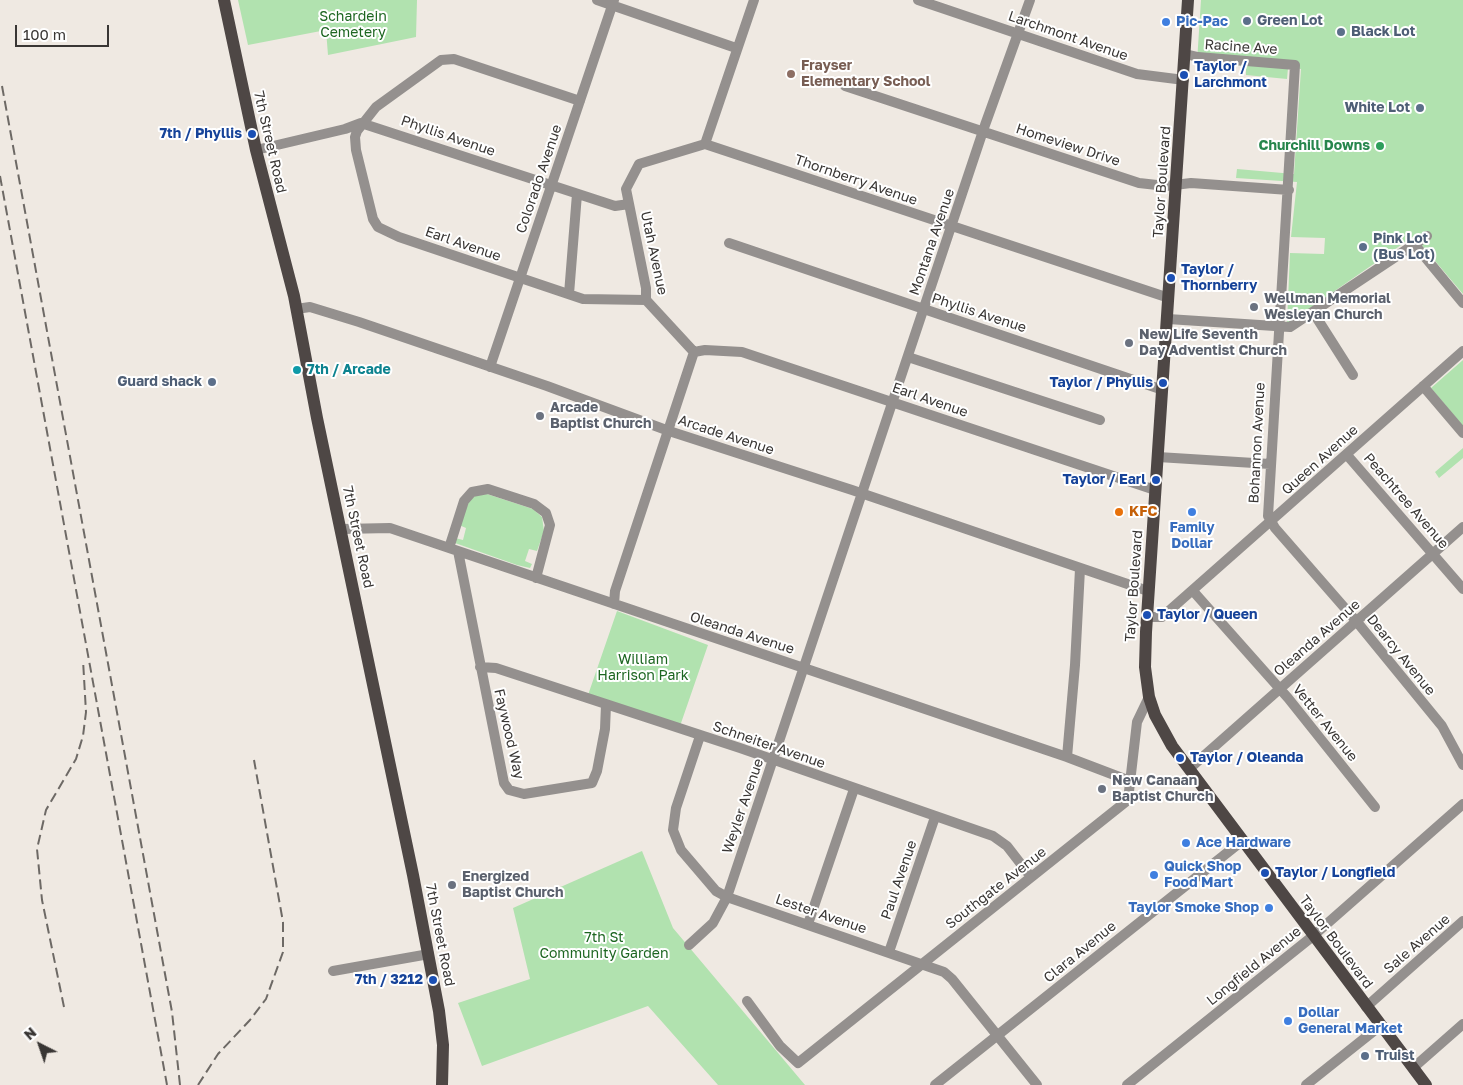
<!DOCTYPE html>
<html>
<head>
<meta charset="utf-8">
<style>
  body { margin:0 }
  #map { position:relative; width:1463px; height:1085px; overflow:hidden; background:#efe9e2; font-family:"Golos Text",sans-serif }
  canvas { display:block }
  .north { position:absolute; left:15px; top:1020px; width:50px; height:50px; -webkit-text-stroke:4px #fff; paint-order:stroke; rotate:319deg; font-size:14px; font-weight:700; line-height:20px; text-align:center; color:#393634 }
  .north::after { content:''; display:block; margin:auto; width:18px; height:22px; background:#393634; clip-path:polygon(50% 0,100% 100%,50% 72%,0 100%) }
  .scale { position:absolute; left:15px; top:25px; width:94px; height:22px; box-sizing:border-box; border:2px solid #393634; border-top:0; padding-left:6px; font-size:15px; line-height:18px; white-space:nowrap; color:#393634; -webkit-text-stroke:4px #fff; paint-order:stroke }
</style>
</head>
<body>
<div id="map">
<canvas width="1463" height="1085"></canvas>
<div class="north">N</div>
<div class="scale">100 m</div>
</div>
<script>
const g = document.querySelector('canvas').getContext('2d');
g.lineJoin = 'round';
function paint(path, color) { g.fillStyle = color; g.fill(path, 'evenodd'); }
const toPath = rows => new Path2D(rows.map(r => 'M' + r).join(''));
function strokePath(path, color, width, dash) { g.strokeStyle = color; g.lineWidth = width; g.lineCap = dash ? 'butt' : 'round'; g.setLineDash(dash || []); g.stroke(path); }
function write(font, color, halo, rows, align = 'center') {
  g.font = font + ' "Golos Text",sans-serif'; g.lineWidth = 4; g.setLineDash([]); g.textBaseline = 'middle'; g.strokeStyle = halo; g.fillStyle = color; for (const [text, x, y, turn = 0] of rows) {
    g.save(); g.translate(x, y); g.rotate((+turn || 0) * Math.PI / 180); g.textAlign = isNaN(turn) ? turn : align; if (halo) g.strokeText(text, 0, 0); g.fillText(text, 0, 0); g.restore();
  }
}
paint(toPath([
  [238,0,417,0,416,37,328,55,326,30,248,45],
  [1201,0,1463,0,1463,294,1414,236,1287,324,1290,253,1324,254,1325,238,1291,237,1297,182,1236,178,1237,169,1294,174,1301,69,1288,68,1287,79,1246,75,1246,66,1197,62],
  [1463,360,1463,426,1431,388],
  [1463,448,1463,458,1439,478,1435,472],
  [487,494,533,509,542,517,544,531,537,551,529,549,525,561,532,564,530,568,517,565,455,543,455,538,463,540,466,528,459,525,470,499,477,495],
  [617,611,708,645,680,726,588,695],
  [642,851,673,928,805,1085,718,1085,648,1006,482,1066,458,1003,530,979,513,908]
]), '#b1e2af');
strokePath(toPath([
  [597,0,736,48],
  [918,0,1137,74,1184,80],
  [1185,54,1198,57,1295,65,1268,516,1275,528,1357,622,1442,726,1463,765],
  [845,86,1139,183,1166,186,1191,183,1289,190],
  [580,101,454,59,441,60,376,107,357,131,355,137,356,150,373,219,378,227,399,237,583,299,646,300],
  [705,144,1169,298],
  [256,150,345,129,361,123,615,206,629,204],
  [729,243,1163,390],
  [1415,245,1463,303],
  [569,294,577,194],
  [296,309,310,307,359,322,547,386,669,431,852,490,1148,591],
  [1313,312,1353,375],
  [1168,319,1290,327,1427,236],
  [694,352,705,350,742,352,1155,490],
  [694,352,646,300,646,288,626,189,639,164,705,144,754,0],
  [908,357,1100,420],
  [490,367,614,0],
  [1423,386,1463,433],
  [1347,455,1463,589],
  [1158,457,1270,464],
  [342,529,390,528,1067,757,1130,781],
  [449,548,464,501,472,492,488,489,534,504,546,513,550,525,536,578],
  [458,551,504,783,509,790,524,794,592,783,597,771,605,729,606,705],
  [1193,591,1288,698,1375,807],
  [614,604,615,591,694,352],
  [1147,617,1162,617,1463,351],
  [480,667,496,668,740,748,993,836,1007,846,1031,877],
  [700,736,676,808,673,830,681,850,716,891,727,897,944,972,952,979,1037,1085],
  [1067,757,1075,665,1080,569],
  [1189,769,1463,527],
  [808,924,854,789],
  [689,945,713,923,727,897,985,125,1030,0],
  [889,952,935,817],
  [333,971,429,954],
  [747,1001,780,1046,798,1063,1128,800,1137,722,1149,697],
  [1366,1007,1463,921],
  [1413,1068,1463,1024],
  [935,1085,1242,841],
  [1127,1085,1313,936,1463,804],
  [1306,1085,1380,1026]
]), '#94908e', 10);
strokePath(toPath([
  [224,0,256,150,294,296,317,418,413,875,439,1011,443,1045,442,1085],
  [1188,0,1146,632,1145,667,1149,697,1155,715,1172,746,1426,1085]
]), '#4e4745', 12);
strokePath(toPath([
  [2,86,172,1012,180,1085],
  [0,176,167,1085],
  [64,1007,42,900,37,849,46,810,76,759,83,736,86,712,83,660],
  [198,1085,218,1054,250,1020,266,999,283,952,283,922,254,760]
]), '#6d6965', 2, [10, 5]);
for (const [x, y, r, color] of [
  [1247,21,5,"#5c6f8a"],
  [1166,22,5,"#3f7fe0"],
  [1341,32,5,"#5c6f8a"],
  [791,74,5,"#8d6e63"],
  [1184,75,5,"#1a4fb4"],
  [1420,108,5,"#5c6f8a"],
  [252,134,5,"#1a4fb4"],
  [1380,146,5,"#2e9e5b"],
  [1363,247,5,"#5c6f8a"],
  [1171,278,5,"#1a4fb4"],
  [1254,307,5,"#6b7280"],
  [1129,343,5,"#6b7280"],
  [297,370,5,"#0f9aa8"],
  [212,382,5,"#5c6f8a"],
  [1163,383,5,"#1a4fb4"],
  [540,416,5,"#6b7280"],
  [1156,480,5,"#1a4fb4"],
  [1119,512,5,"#e8710a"],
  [1192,512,5,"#3f7fe0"],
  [1147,615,5,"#1a4fb4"],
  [1180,758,5,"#1a4fb4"],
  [1102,789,5,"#6b7280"],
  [1186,843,5,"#3f7fe0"],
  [1265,873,5,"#1a4fb4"],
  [1154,875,5,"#3f7fe0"],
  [452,885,5,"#6b7280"],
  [1269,908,5,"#3f7fe0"],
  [433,980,5,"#1a4fb4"],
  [1288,1021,5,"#3f7fe0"],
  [1365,1056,5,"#5c6f8a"]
]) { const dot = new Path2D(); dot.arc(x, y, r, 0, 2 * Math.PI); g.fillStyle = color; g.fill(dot); strokePath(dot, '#fff', 2); }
write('14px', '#1d6621', '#fff', [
  ["Schardein",353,17],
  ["Cemetery",353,33],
  ["William",643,660],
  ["Harrison Park",643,676],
  ["7th St",604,938],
  ["Community Garden",604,954]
]);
write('bold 14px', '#4e5e75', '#fff', [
  ["Green Lot",1257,21],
  ["Black Lot",1351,32],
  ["White Lot",1410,108,"right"],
  ["Pink Lot",1373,239],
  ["(Bus Lot)",1373,255],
  ["Guard shack",202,382,"right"],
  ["Truist",1375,1056]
], 'left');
write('bold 14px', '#366cbe', '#fff', [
  ["Pic-Pac",1176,22],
  ["Family",1192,528,"center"],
  ["Dollar",1192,544,"center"],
  ["Ace Hardware",1196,843],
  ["Quick Shop",1164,867],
  ["Food Mart",1164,883],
  ["Taylor Smoke Shop",1259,908,"right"],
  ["Dollar",1298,1013],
  ["General Market",1298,1029]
], 'left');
write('14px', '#393634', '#fff', [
  ["Larchmont Avenue",1068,36,19],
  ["Racine Ave",1241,47,4],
  ["Phyllis Avenue",448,136,19],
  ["7th Street Road",270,142,77],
  ["Homeview Drive",1068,145,18],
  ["Colorado Avenue",539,179,-71],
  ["Thornberry Avenue",856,180,19],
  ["Taylor Boulevard",1162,182,-86],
  ["Montana Avenue",932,242,-71],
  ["Earl Avenue",463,244,19],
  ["Utah Avenue",654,253,78],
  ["Phyllis Avenue",979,313,18],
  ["Earl Avenue",930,400,19],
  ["Arcade Avenue",726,435,18],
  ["Bohannon Avenue",1257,443,-87],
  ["Queen Avenue",1320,460,-42],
  ["Peachtree Avenue",1406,501,49],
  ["7th Street Road",358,537,78],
  ["Taylor Boulevard",1134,586,-86],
  ["Oleanda Avenue",742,633,18],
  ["Oleanda Avenue",1317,638,-41],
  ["Dearcy Avenue",1401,655,51],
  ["Vetter Avenue",1325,723,51],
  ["Faywood Way",509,734,77],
  ["Schneiter Avenue",769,745,19],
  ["Weyler Avenue",743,806,-71],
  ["Paul Avenue",899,880,-71],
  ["Southgate Avenue",996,888,-38],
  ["Lester Avenue",821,914,19],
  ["7th Street Road",440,935,79],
  ["Taylor Boulevard",1336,942,53],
  ["Sale Avenue",1417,944,-41],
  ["Clara Avenue",1080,952,-39],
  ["Longfield Avenue",1254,966,-39]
]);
write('bold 14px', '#785e54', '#fff', [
  ["Frayser",801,66],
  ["Elementary School",801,82]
], 'left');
write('bold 14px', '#164399', '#fff', [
  ["Taylor /",1194,67],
  ["Larchmont",1194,83],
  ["7th / Phyllis",242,134,"right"],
  ["Taylor /",1181,270],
  ["Thornberry",1181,286],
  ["Taylor / Phyllis",1153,383,"right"],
  ["Taylor / Earl",1146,480,"right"],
  ["Taylor / Queen",1157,615],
  ["Taylor / Oleanda",1190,758],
  ["Taylor / Longfield",1275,873],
  ["7th / 3212",423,980,"right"]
], 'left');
write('bold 14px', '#27864d', '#fff', [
  ["Churchill Downs",1370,146]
], 'right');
write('bold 14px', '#5b616d', '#fff', [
  ["Wellman Memorial",1264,299],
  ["Wesleyan Church",1264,315],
  ["New Life Seventh",1139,335],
  ["Day Adventist Church",1139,351],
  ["Arcade",550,408],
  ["Baptist Church",550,424],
  ["New Canaan",1112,781],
  ["Baptist Church",1112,797],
  ["Energized",462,877],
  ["Baptist Church",462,893]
], 'left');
write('bold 14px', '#0d838f', '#fff', [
  ["7th / Arcade",307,370]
], 'left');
write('bold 14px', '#c56008', '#fff', [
  ["KFC",1129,512]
], 'left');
</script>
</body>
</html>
